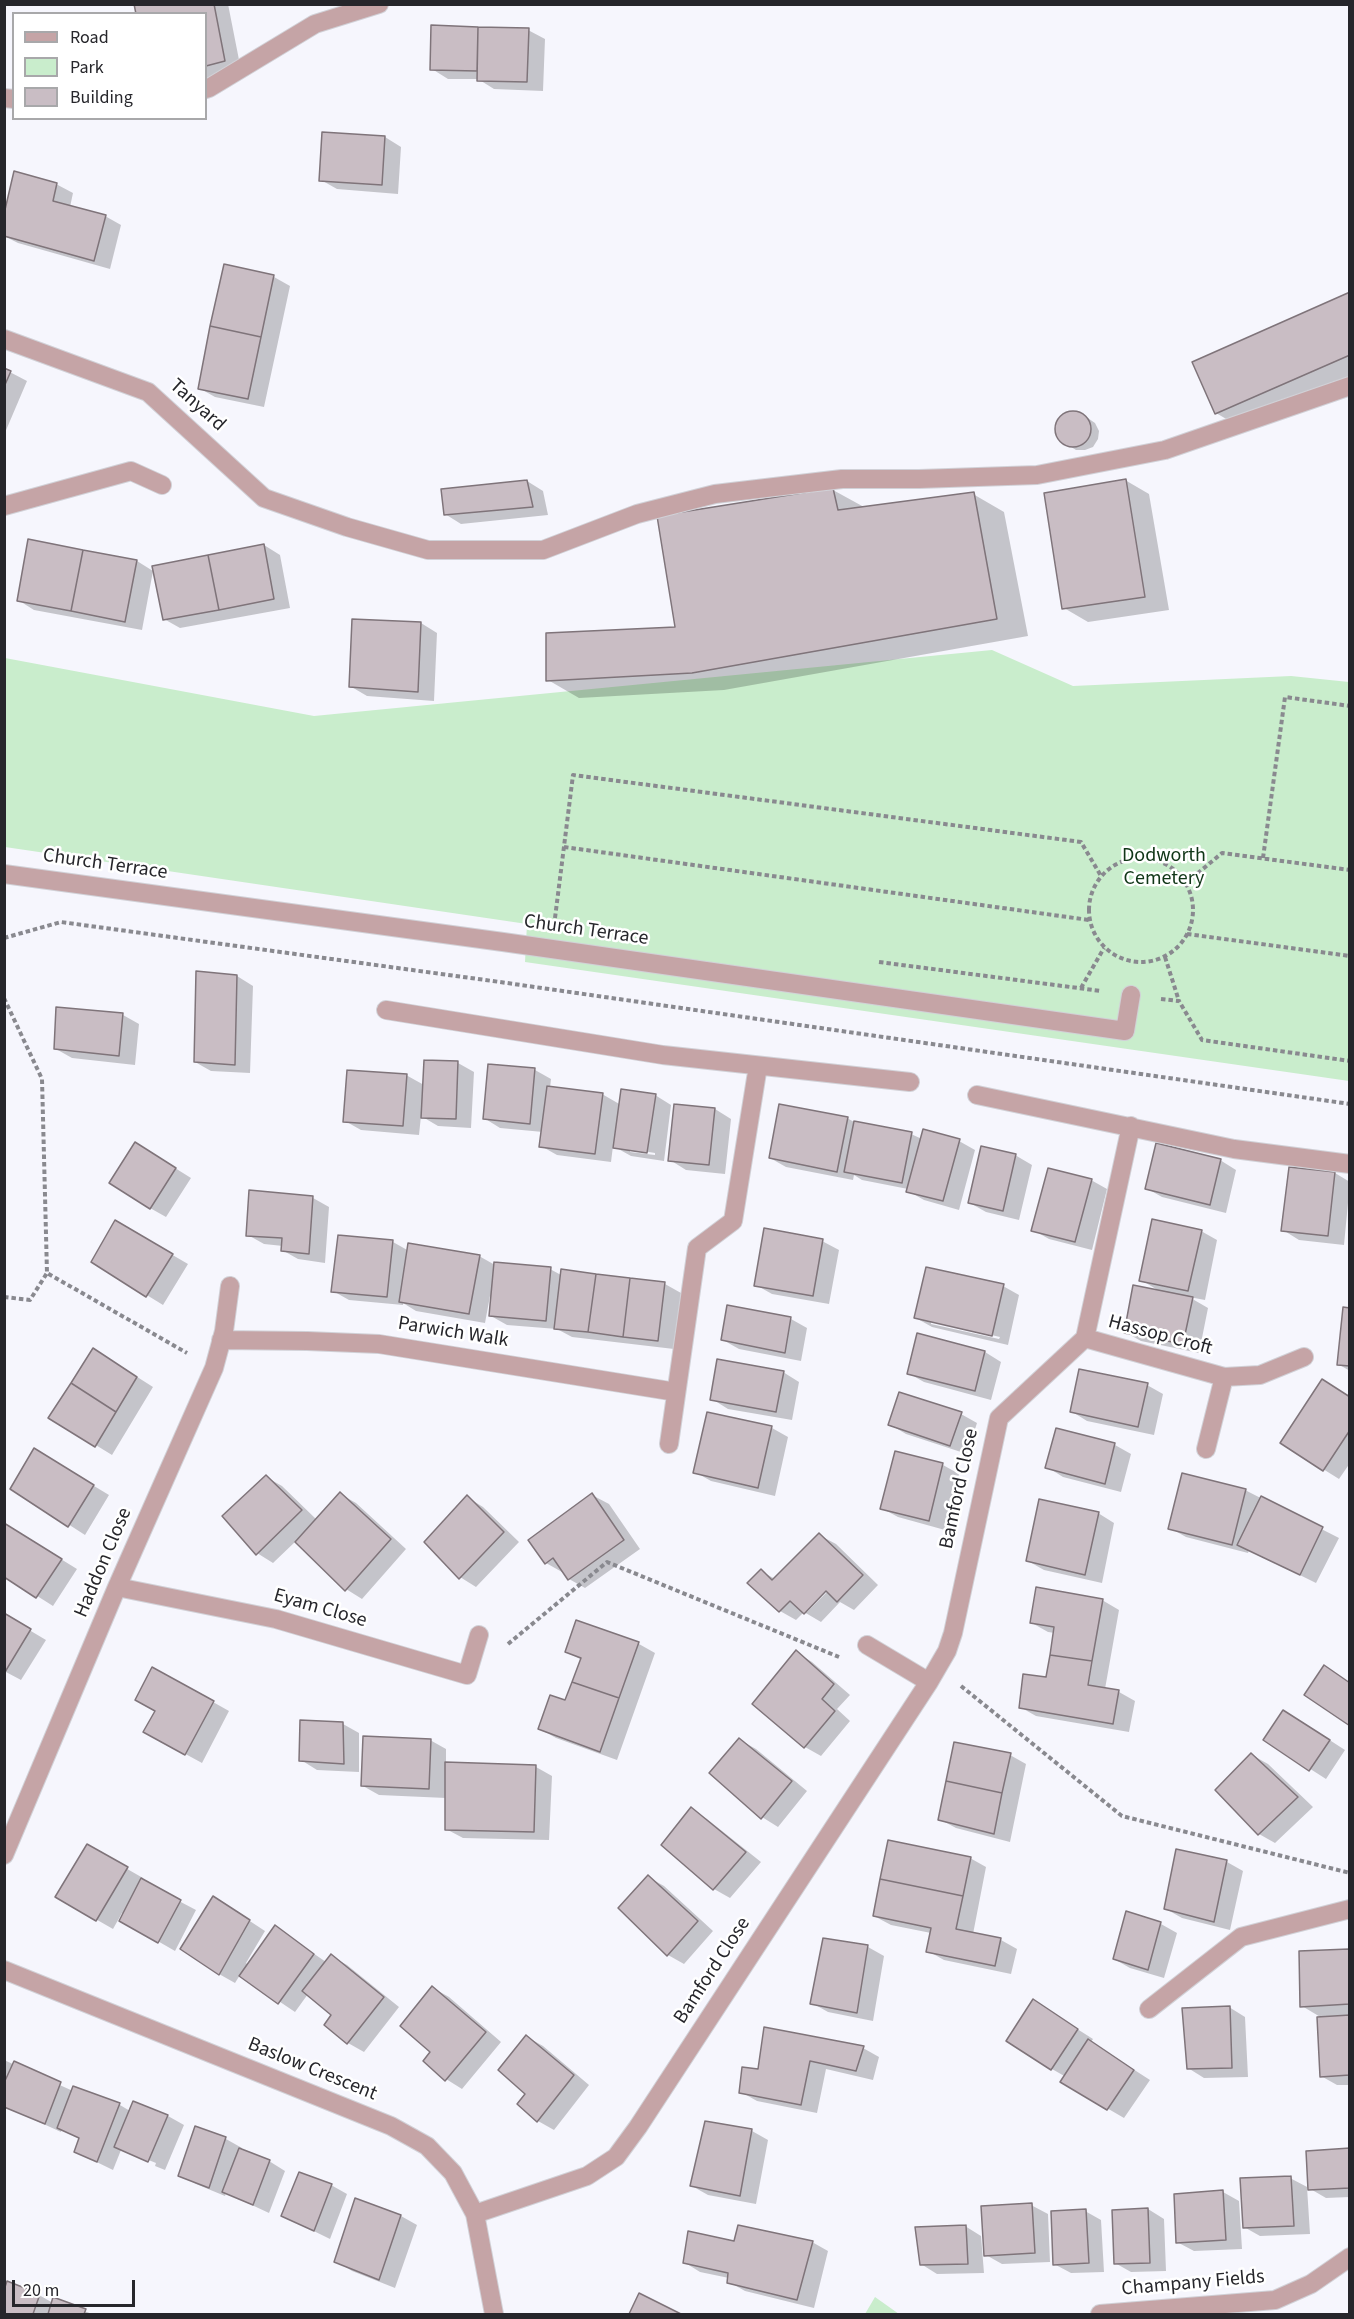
<!DOCTYPE html>
<html>
<head>
<meta charset="utf-8">
<style>
  body { margin:0 }
  #map { position:relative; width:1354px; height:2319px; overflow:hidden; background:#f6f6fd; font-family:"Source Sans 3",sans-serif }
  canvas { display:block }
  .frame { position:absolute; inset:0; border:6px solid #26262b; pointer-events:none }
  .legend { position:absolute; left:12px; top:12px; width:195px; height:108px; box-sizing:border-box; background:#fff; border:2px solid #a8a8aa; margin:0; padding:8px 10px; list-style:none; font-size:18px; color:#26262b }
  .legend li { display:flex; align-items:center; gap:12px; height:30px }
  .legend b { width:30px; border:2px solid #a8a8aa }
  .scale { position:absolute; left:12px; top:2280px; width:123px; height:27px; box-sizing:border-box; border:3px solid #26262b; border-top:0; padding-left:8px; font-size:18px; line-height:21px; white-space:nowrap; color:#26262b; -webkit-text-stroke:4px #fff; paint-order:stroke }
</style>
</head>
<body>
<div id="map">
<canvas width="1354" height="2319"></canvas>
<div class="frame"></div>
<ul class="legend">
<li><b style="height:8px;background:#c5a4a6"></b>Road</li>
<li><b style="height:16px;background:#c9edcc"></b>Park</li>
<li><b style="height:16px;background:#c9bdc4"></b>Building</li>
</ul>
<div class="scale">20 m</div>
</div>
<script>
const g = document.querySelector('canvas').getContext('2d');
g.lineJoin = 'round';
function paint(path, color) { g.fillStyle = color; g.fill(path, 'evenodd'); }
const toPath = rows => new Path2D(rows.map(r => 'M' + r).join(''));
function strokePath(path, color, width, dash) { g.strokeStyle = color; g.lineWidth = width; g.lineCap = dash ? 'butt' : 'round'; g.setLineDash(dash || []); g.stroke(path); }
function write(font, color, halo, rows, align = 'center') {
  g.font = font + ' "Source Sans 3",sans-serif'; g.lineWidth = 5; g.setLineDash([]); g.textBaseline = 'middle'; g.strokeStyle = halo; g.fillStyle = color; for (const [text, x, y, turn = 0] of rows) {
    g.save(); g.translate(x, y); g.rotate((+turn || 0) * Math.PI / 180); g.textAlign = isNaN(turn) ? turn : align; if (halo) g.strokeText(text, 0, 0); g.fillText(text, 0, 0); g.restore();
  }
}
paint(toPath([
  [992,650,1073,686,1291,676,1349,682,1349,1081,525,962,527,924,5,847,5,658,314,716],
  [875,2297,899,2314,865,2314]
]), '#c9edcc');
paint(toPath([
  [136,4,228,4,241,70,206,79,206,14],
  [433,27,528,30,545,39,543,91,494,89,478,79,448,79,432,69],
  [385,137,401,147,398,194,337,189,321,180],
  [56,184,73,193,70,207,105,216,121,225,110,269,18,243,4,236],
  [274,277,290,286,264,407,215,397,199,388],
  [1350,294,1350,379,1240,427,1216,413],
  [4,369,27,381,4,435],
  [1070,412,1079,412,1095,423,1099,431,1098,439,1093,447,1085,450,1076,450,1060,440,1056,432,1057,423,1062,415],
  [1125,480,1149,494,1169,610,1088,622,1064,608],
  [527,481,543,491,548,515,461,524,445,514],
  [833,490,864,507,973,494,1004,512,1028,636,724,690,579,698,548,680,677,629],
  [29,541,137,561,153,571,142,630,34,610,18,600],
  [264,545,280,555,290,608,180,628,164,619],
  [354,620,421,623,437,633,434,701,367,696,350,686],
  [237,976,253,986,250,1073,211,1071,195,1062],
  [123,1015,139,1024,135,1065,72,1058,56,1049],
  [458,1063,474,1072,471,1128,438,1126,421,1116,419,1135,361,1130,345,1121,406,1075,424,1085],
  [490,1065,535,1070,551,1079,550,1088,602,1094,621,1105,655,1095,671,1105,664,1161,631,1156,613,1146,611,1162,557,1155,541,1146,543,1132,500,1128,484,1118],
  [630,1149,655,1153,655,1155,630,1152],
  [715,1109,731,1119,725,1174,686,1170,670,1160],
  [847,1118,854,1122,911,1134,922,1139,959,1141,975,1150,959,1210,924,1200,908,1191,908,1189,862,1180,854,1175,853,1180,786,1167,770,1158],
  [151,1153,191,1178,166,1217,150,1208],
  [1015,1155,1032,1165,1019,1220,986,1212,970,1203],
  [1220,1160,1236,1170,1226,1213,1162,1197,1146,1188],
  [1335,1173,1350,1182,1344,1245,1299,1240,1283,1230],
  [1091,1180,1107,1189,1092,1250,1049,1239,1033,1230],
  [313,1198,329,1207,325,1263,298,1259,282,1250,283,1246,264,1244,248,1235],
  [116,1222,188,1264,163,1305,93,1262],
  [1201,1231,1217,1240,1205,1300,1189,1297,1208,1308,1199,1353,1141,1341,1125,1332,1161,1292,1141,1280],
  [822,1241,839,1250,829,1304,772,1294,756,1285],
  [393,1242,409,1251,479,1256,495,1265,550,1269,561,1275,562,1271,665,1284,681,1293,674,1349,572,1337,557,1329,507,1325,491,1316,492,1296,490,1296,485,1323,416,1311,403,1303,403,1305,349,1300,333,1291],
  [1003,1286,1019,1295,1008,1345,932,1327,916,1318],
  [931,1321,1000,1337,999,1339,931,1324],
  [1350,1309,1350,1371,1338,1364],
  [791,1319,807,1328,801,1361,739,1349,723,1340],
  [918,1335,985,1352,1001,1362,991,1400,924,1382,908,1373],
  [109,1359,153,1387,112,1455,50,1417],
  [783,1372,799,1382,792,1420,728,1409,712,1399],
  [1147,1385,1163,1394,1154,1435,1087,1421,1071,1411],
  [1350,1398,1350,1463,1339,1479,1323,1469],
  [708,1413,772,1428,788,1437,775,1496,711,1481,695,1472],
  [961,1414,977,1423,967,1454,906,1434,889,1424],
  [1057,1429,1115,1445,1131,1454,1121,1492,1063,1477,1047,1467],
  [896,1453,943,1465,959,1474,945,1530,898,1517,881,1508],
  [51,1460,109,1495,85,1535,12,1488],
  [266,1477,282,1486,317,1520,340,1494,356,1503,406,1549,362,1599,346,1589,296,1541,273,1563,257,1553],
  [1245,1490,1339,1538,1316,1583,1249,1550,1248,1553,1186,1537,1170,1528],
  [592,1495,609,1504,640,1549,585,1588,569,1579,564,1571,562,1572,546,1563],
  [467,1497,483,1507,519,1542,476,1587,460,1577],
  [1098,1513,1114,1523,1102,1583,1044,1570,1028,1561],
  [17,1532,77,1569,53,1606,4,1575],
  [819,1535,836,1544,878,1585,854,1610,840,1602,821,1622,804,1612,796,1620,780,1611,761,1571,775,1579],
  [830,1584,832,1587,807,1612,803,1612],
  [1102,1600,1119,1610,1105,1689,1119,1692,1135,1701,1129,1732,1036,1716,1020,1707,1047,1679,1055,1633,1048,1632,1032,1623],
  [4,1615,46,1640,21,1680,4,1671],
  [577,1622,639,1644,655,1653,617,1760,556,1738,540,1729,566,1702,582,1660,566,1652],
  [796,1652,812,1662,850,1695,837,1709,850,1721,821,1756,805,1747,754,1704],
  [213,1702,229,1711,202,1763,145,1732,157,1711],
  [1300,1721,1345,1750,1326,1779,1265,1740],
  [343,1724,359,1733,359,1772,317,1770,301,1760],
  [430,1740,446,1749,446,1764,536,1767,552,1776,549,1840,463,1838,446,1829,446,1798,379,1795,363,1786],
  [740,1740,756,1749,807,1791,778,1827,762,1817],
  [1010,1755,1026,1764,1010,1842,956,1828,939,1819],
  [1252,1755,1268,1764,1313,1807,1275,1843,1259,1834,1217,1790],
  [691,1809,707,1819,761,1862,730,1898,714,1889,663,1844],
  [87,1846,143,1878,141,1881,196,1910,175,1951,121,1920,124,1914,122,1913,113,1929,57,1897],
  [970,1858,986,1867,973,1934,1001,1940,1017,1949,1011,1974,944,1960,928,1951,931,1933,891,1925,874,1916],
  [1227,1862,1243,1871,1230,1930,1182,1918,1166,1909],
  [648,1877,664,1886,713,1931,684,1964,668,1955],
  [230,1908,265,1931,246,1963,248,1965,275,1927,326,1962,331,1956,347,1965,399,2007,364,2052,348,2043,326,2025,333,2015,308,1994,295,2012,240,1975,235,1983,219,1974],
  [1127,1913,1161,1924,1177,1933,1164,1978,1130,1968,1114,1959],
  [824,1939,868,1947,884,1956,873,2021,828,2012,812,2003],
  [1349,1951,1350,2085,1337,2085,1321,2076,1322,2018,1302,2006],
  [433,1988,449,1997,501,2042,462,2089,446,2079,432,2052],
  [1033,2001,1093,2039,1091,2042,1150,2080,1124,2118,1062,2082,1066,2077,1052,2069],
  [1229,2007,1245,2017,1248,2077,1204,2078,1188,2068],
  [527,2037,543,2046,589,2085,554,2130,538,2121],
  [863,2048,879,2057,873,2080,826,2069,817,2113,757,2101,741,2092,760,2071],
  [4,2060,73,2091,74,2088,120,2105,130,2111,168,2116,184,2125,165,2170,155,2166,156,2163,131,2153,131,2155,121,2150,113,2170,76,2152,81,2139,62,2129,61,2132,4,2106],
  [196,2128,226,2139,242,2148,241,2151,269,2161,285,2171,269,2213,226,2193,225,2196,196,2184,180,2175],
  [752,2131,768,2140,756,2204,708,2195,692,2186],
  [1350,2150,1350,2197,1326,2198,1307,2187,1310,2234,1260,2236,1244,2227,1290,2178,1309,2188],
  [331,2185,347,2194,330,2239,283,2216],
  [1223,2192,1239,2201,1242,2249,1194,2251,1177,2242],
  [1031,2205,1048,2214,1050,2262,1002,2264,986,2255],
  [1148,2209,1164,2219,1166,2271,1131,2272,1115,2263],
  [1085,2211,1101,2220,1104,2272,1071,2273,1054,2264],
  [401,2216,417,2225,395,2288,352,2271,336,2261],
  [965,2226,981,2236,984,2273,937,2274,921,2264],
  [812,2242,828,2251,814,2308,745,2291,729,2282,729,2278,700,2272,684,2262,735,2243],
  [4,2295,39,2295,53,2303,54,2299,92,2314,4,2314],
  [640,2295,678,2314,631,2314]
]), '#0003');
const building = toPath([
  [134,4,214,4,225,61,206,66,206,14,136,14,134,4],
  [431,25,478,27,477,71,430,70,431,25],
  [478,27,529,28,527,82,477,81,478,27],
  [322,132,385,136,382,185,319,181,322,132],
  [14,171,57,183,53,201,106,215,94,261,4,236,4,214,14,171],
  [224,264,274,275,261,337,210,326,224,264],
  [1350,292,1350,355,1215,414,1192,362,1350,292],
  [210,326,261,337,248,399,198,389,210,326],
  [4,368,11,371,4,387,4,368],
  '1055 429a18 18 0 1 1 36 0a18 18 0 1 1-36 0Z',
  [1126,479,1145,597,1062,609,1044,493,1126,479],
  [527,480,533,507,444,515,441,489,527,480],
  [833,488,838,510,974,492,997,619,692,673,546,681,546,633,675,627,657,516,833,488],
  [28,539,83,550,71,611,17,601,28,539],
  [264,544,274,599,219,610,208,555,264,544],
  [83,550,137,560,125,622,71,611,83,550],
  [208,555,219,610,163,620,152,566,208,555],
  [352,619,421,622,418,692,349,687,352,619],
  [196,971,237,975,235,1065,194,1062,196,971],
  [56,1007,123,1013,119,1056,54,1049,56,1007],
  [424,1060,458,1061,456,1119,421,1118,424,1060],
  [488,1064,535,1068,530,1124,483,1119,488,1064],
  [347,1070,407,1074,403,1126,343,1122,347,1070],
  [547,1086,603,1093,595,1154,539,1147,547,1086],
  [621,1089,656,1094,647,1153,613,1148,621,1089],
  [674,1104,715,1108,709,1165,668,1161,674,1104],
  [779,1104,848,1117,837,1172,769,1158,779,1104],
  [854,1121,912,1132,902,1183,844,1172,854,1121],
  [923,1129,960,1139,943,1201,906,1192,923,1129],
  [135,1142,176,1168,150,1209,109,1183,135,1142],
  [1156,1143,1221,1159,1210,1205,1145,1189,1156,1143],
  [981,1146,1016,1154,1003,1211,968,1203,981,1146],
  [1289,1167,1335,1172,1328,1236,1281,1231,1289,1167],
  [1048,1168,1092,1179,1075,1242,1031,1231,1048,1168],
  [249,1190,313,1196,309,1254,281,1251,282,1238,246,1236,249,1190],
  [1152,1219,1202,1230,1188,1291,1139,1281,1152,1219],
  [115,1220,173,1254,146,1297,91,1262,115,1220],
  [764,1228,823,1239,813,1296,754,1286,764,1228],
  [338,1235,393,1240,387,1297,331,1292,338,1235],
  [408,1243,480,1255,469,1314,399,1302,408,1243],
  [494,1262,551,1267,546,1321,489,1316,494,1262],
  [926,1267,1004,1284,992,1336,914,1318,926,1267],
  [561,1269,596,1274,588,1332,554,1329,561,1269],
  [596,1274,630,1278,623,1337,588,1332,596,1274],
  [630,1278,665,1282,658,1341,623,1337,630,1278],
  [1133,1285,1193,1297,1183,1344,1124,1333,1133,1285],
  [727,1305,791,1317,785,1353,721,1340,727,1305],
  [1343,1307,1350,1308,1350,1366,1337,1365,1343,1307],
  [917,1333,985,1351,975,1391,907,1374,917,1333],
  [93,1348,137,1377,116,1412,71,1383,93,1348],
  [717,1359,784,1371,776,1412,710,1400,717,1359],
  [1079,1369,1148,1383,1138,1427,1070,1412,1079,1369],
  [1322,1379,1350,1397,1350,1430,1323,1471,1280,1443,1322,1379],
  [71,1383,116,1412,95,1447,48,1418,71,1383],
  [899,1392,962,1412,950,1446,888,1425,899,1392],
  [707,1412,772,1426,758,1488,693,1473,707,1412],
  [1056,1428,1115,1443,1105,1484,1045,1468,1056,1428],
  [34,1448,94,1485,68,1527,10,1489,34,1448],
  [895,1451,943,1463,929,1521,880,1509,895,1451],
  [1182,1473,1246,1489,1232,1545,1168,1529,1182,1473],
  [266,1475,302,1510,256,1555,222,1516,266,1475],
  [340,1492,391,1539,345,1591,295,1542,340,1492],
  [592,1493,624,1540,568,1580,553,1558,545,1564,528,1540,592,1493],
  [467,1495,504,1532,459,1579,424,1542,467,1495],
  [1261,1496,1323,1527,1300,1575,1237,1545,1261,1496],
  [1039,1499,1099,1512,1085,1575,1026,1561,1039,1499],
  [4,1523,62,1559,36,1598,4,1577,4,1523],
  [819,1533,863,1575,837,1602,826,1591,804,1614,790,1601,779,1612,747,1583,761,1569,772,1580,819,1533],
  [1036,1587,1103,1599,1092,1661,1050,1655,1054,1627,1030,1623,1036,1587],
  [4,1613,31,1629,5,1672,4,1672,4,1613],
  [576,1620,639,1642,619,1698,572,1682,581,1658,565,1652,576,1620],
  [796,1650,834,1684,822,1699,835,1711,804,1748,752,1704,796,1650],
  [1050,1655,1092,1661,1088,1685,1119,1690,1113,1724,1019,1708,1023,1674,1046,1677,1050,1655],
  [1324,1665,1350,1683,1350,1726,1304,1695,1324,1665],
  [152,1667,214,1701,185,1755,143,1732,155,1711,135,1700,152,1667],
  [572,1682,619,1698,600,1752,538,1729,550,1695,565,1700,572,1682],
  [1283,1710,1330,1740,1309,1771,1263,1740,1283,1710],
  [300,1720,343,1722,344,1764,299,1761,300,1720],
  [363,1736,431,1739,429,1789,361,1786,363,1736],
  [739,1738,792,1781,761,1819,709,1773,739,1738],
  [954,1742,1011,1753,1002,1793,946,1781,954,1742],
  [1251,1753,1298,1797,1258,1835,1215,1790,1251,1753],
  [445,1762,536,1765,534,1832,445,1830,445,1762],
  [946,1781,1002,1793,994,1834,938,1820,946,1781],
  [691,1807,746,1852,713,1890,661,1845,691,1807],
  [888,1840,971,1857,963,1896,880,1879,888,1840],
  [87,1844,128,1867,96,1921,55,1897,87,1844],
  [1176,1849,1227,1860,1214,1922,1164,1909,1176,1849],
  [648,1875,698,1921,667,1956,618,1908,648,1875],
  [141,1878,181,1900,158,1943,119,1921,141,1878],
  [880,1879,963,1896,956,1929,1001,1938,995,1966,926,1952,931,1928,873,1916,880,1879],
  [213,1896,250,1920,219,1975,180,1949,213,1896],
  [1126,1911,1161,1922,1148,1970,1113,1959,1126,1911],
  [275,1925,314,1954,278,2004,239,1976,275,1925],
  [823,1938,868,1945,857,2013,810,2004,823,1938],
  [1349,1949,1350,2004,1300,2007,1299,1951,1349,1949],
  [331,1954,384,1997,347,2044,324,2025,331,2015,302,1991,331,1954],
  [432,1986,486,2032,445,2081,423,2061,430,2052,400,2026,432,1986],
  [1033,1999,1078,2029,1051,2070,1006,2041,1033,1999],
  [1230,2006,1232,2068,1187,2069,1182,2008,1230,2006],
  [1350,2015,1350,2075,1320,2077,1317,2017,1350,2015],
  [764,2027,864,2046,856,2071,810,2061,801,2105,739,2093,742,2067,758,2069,764,2027],
  [526,2035,574,2075,537,2122,517,2104,525,2094,498,2070,526,2035],
  [1088,2039,1134,2070,1107,2110,1060,2082,1088,2039],
  [14,2061,61,2082,45,2124,4,2107,4,2083,14,2061],
  [73,2086,120,2103,97,2162,74,2152,79,2138,57,2128,73,2086],
  [133,2101,168,2115,148,2162,114,2147,133,2101],
  [705,2121,752,2129,740,2196,690,2186,705,2121],
  [195,2126,226,2137,209,2188,178,2176,195,2126],
  [239,2148,270,2160,253,2205,222,2192,239,2148],
  [1350,2148,1350,2188,1308,2190,1306,2151,1350,2148],
  [299,2172,332,2184,314,2231,281,2216,299,2172],
  [1291,2176,1294,2226,1243,2228,1240,2178,1291,2176],
  [1223,2190,1226,2240,1176,2243,1174,2194,1223,2190],
  [355,2198,401,2215,379,2280,334,2262,355,2198],
  [1032,2203,1035,2253,984,2256,981,2206,1032,2203],
  [1148,2208,1150,2263,1114,2264,1112,2210,1148,2208],
  [1086,2209,1089,2263,1053,2265,1051,2211,1086,2209],
  [738,2225,813,2241,797,2300,727,2283,728,2273,683,2263,688,2231,734,2241,738,2225],
  [966,2225,968,2264,920,2265,915,2227,966,2225],
  [7,2281,40,2294,33,2314,4,2314,4,2290,7,2281],
  [639,2293,681,2314,629,2314,639,2293],
  [53,2297,86,2309,84,2314,48,2314,53,2297]
]);
paint(building, '#c9bdc4');
strokePath(building, '#7f747a', 1.5);
const minor = toPath([
  [206,89,209,88,315,24,379,4],
  [4,98,14,99],
  [4,339,148,392,264,498,347,527,428,550,543,550,637,514,715,494,842,479,919,479,1037,475,1165,450,1350,386],
  [4,506,131,471,162,485],
  [4,874,503,942,1125,1031,1131,995],
  [386,1010,663,1055,910,1082],
  [977,1095,1234,1149,1350,1164],
  [1085,1338,1224,1377,1260,1375,1304,1357],
  [221,1340,307,1341,379,1344,676,1392],
  [669,1444,697,1248,733,1221,758,1066],
  [1206,1449,1224,1377],
  [117,1587,276,1619,467,1675,479,1635],
  [867,1645,929,1682],
  [4,1855,117,1587,214,1368,224,1331,230,1286],
  [4,1970,391,2126,427,2146,453,2173,475,2214,494,2314],
  [1149,2009,1241,1937,1350,1909],
  [475,2214,587,2176,616,2157,638,2127,929,1682,947,1651,953,1633,999,1418,1085,1338,1131,1126],
  [1100,2314,1275,2300,1311,2284,1350,2257]
]);
strokePath(minor, '#d1d1d7', 20);
strokePath(toPath([
  [564,847,1089,920],
  '1089 910a52 52 0 1 1 104 0a52 52 0 1 1-104 0Z',
  [1263,858,1285,697,1350,706],
  [1186,883,1222,853,1350,870],
  [555,918,573,775,1081,842,1101,876],
  [1187,934,1350,956],
  [4,938,61,922,500,982,1350,1104],
  [1165,957,1179,1001],
  [879,962,1101,991],
  [1081,988,1104,948],
  [4,998,42,1079,47,1273,187,1353],
  [1161,999,1179,1001,1202,1040,1350,1061],
  [4,1297,30,1300,47,1273],
  [508,1644,607,1562,839,1657],
  [961,1686,1122,1816,1350,1873]
]), '#89898f', 4, [4.5, 3]);
strokePath(minor, '#c5a4a6', 18);
write('20px', '#26262b', '#fff', [
  ["Tanyard",197,406,42],
  ["Church Terrace",105,865,8],
  ["Church Terrace",586,931,8],
  ["Parwich Walk",453,1333,9],
  ["Hassop Croft",1160,1336,15],
  ["Bamford Close",960,1489,-78],
  ["Haddon Close",104,1563,-67],
  ["Eyam Close",320,1609,16],
  ["Bamford Close",713,1971,-57],
  ["Baslow Crescent",312,2070,22],
  ["Champany Fields",1193,2284,-5]
]);
write('20px', '#103617', '#fff', [
  ["Dodworth",1164,857],
  ["Cemetery",1164,880]
]);
</script>
</body>
</html>
